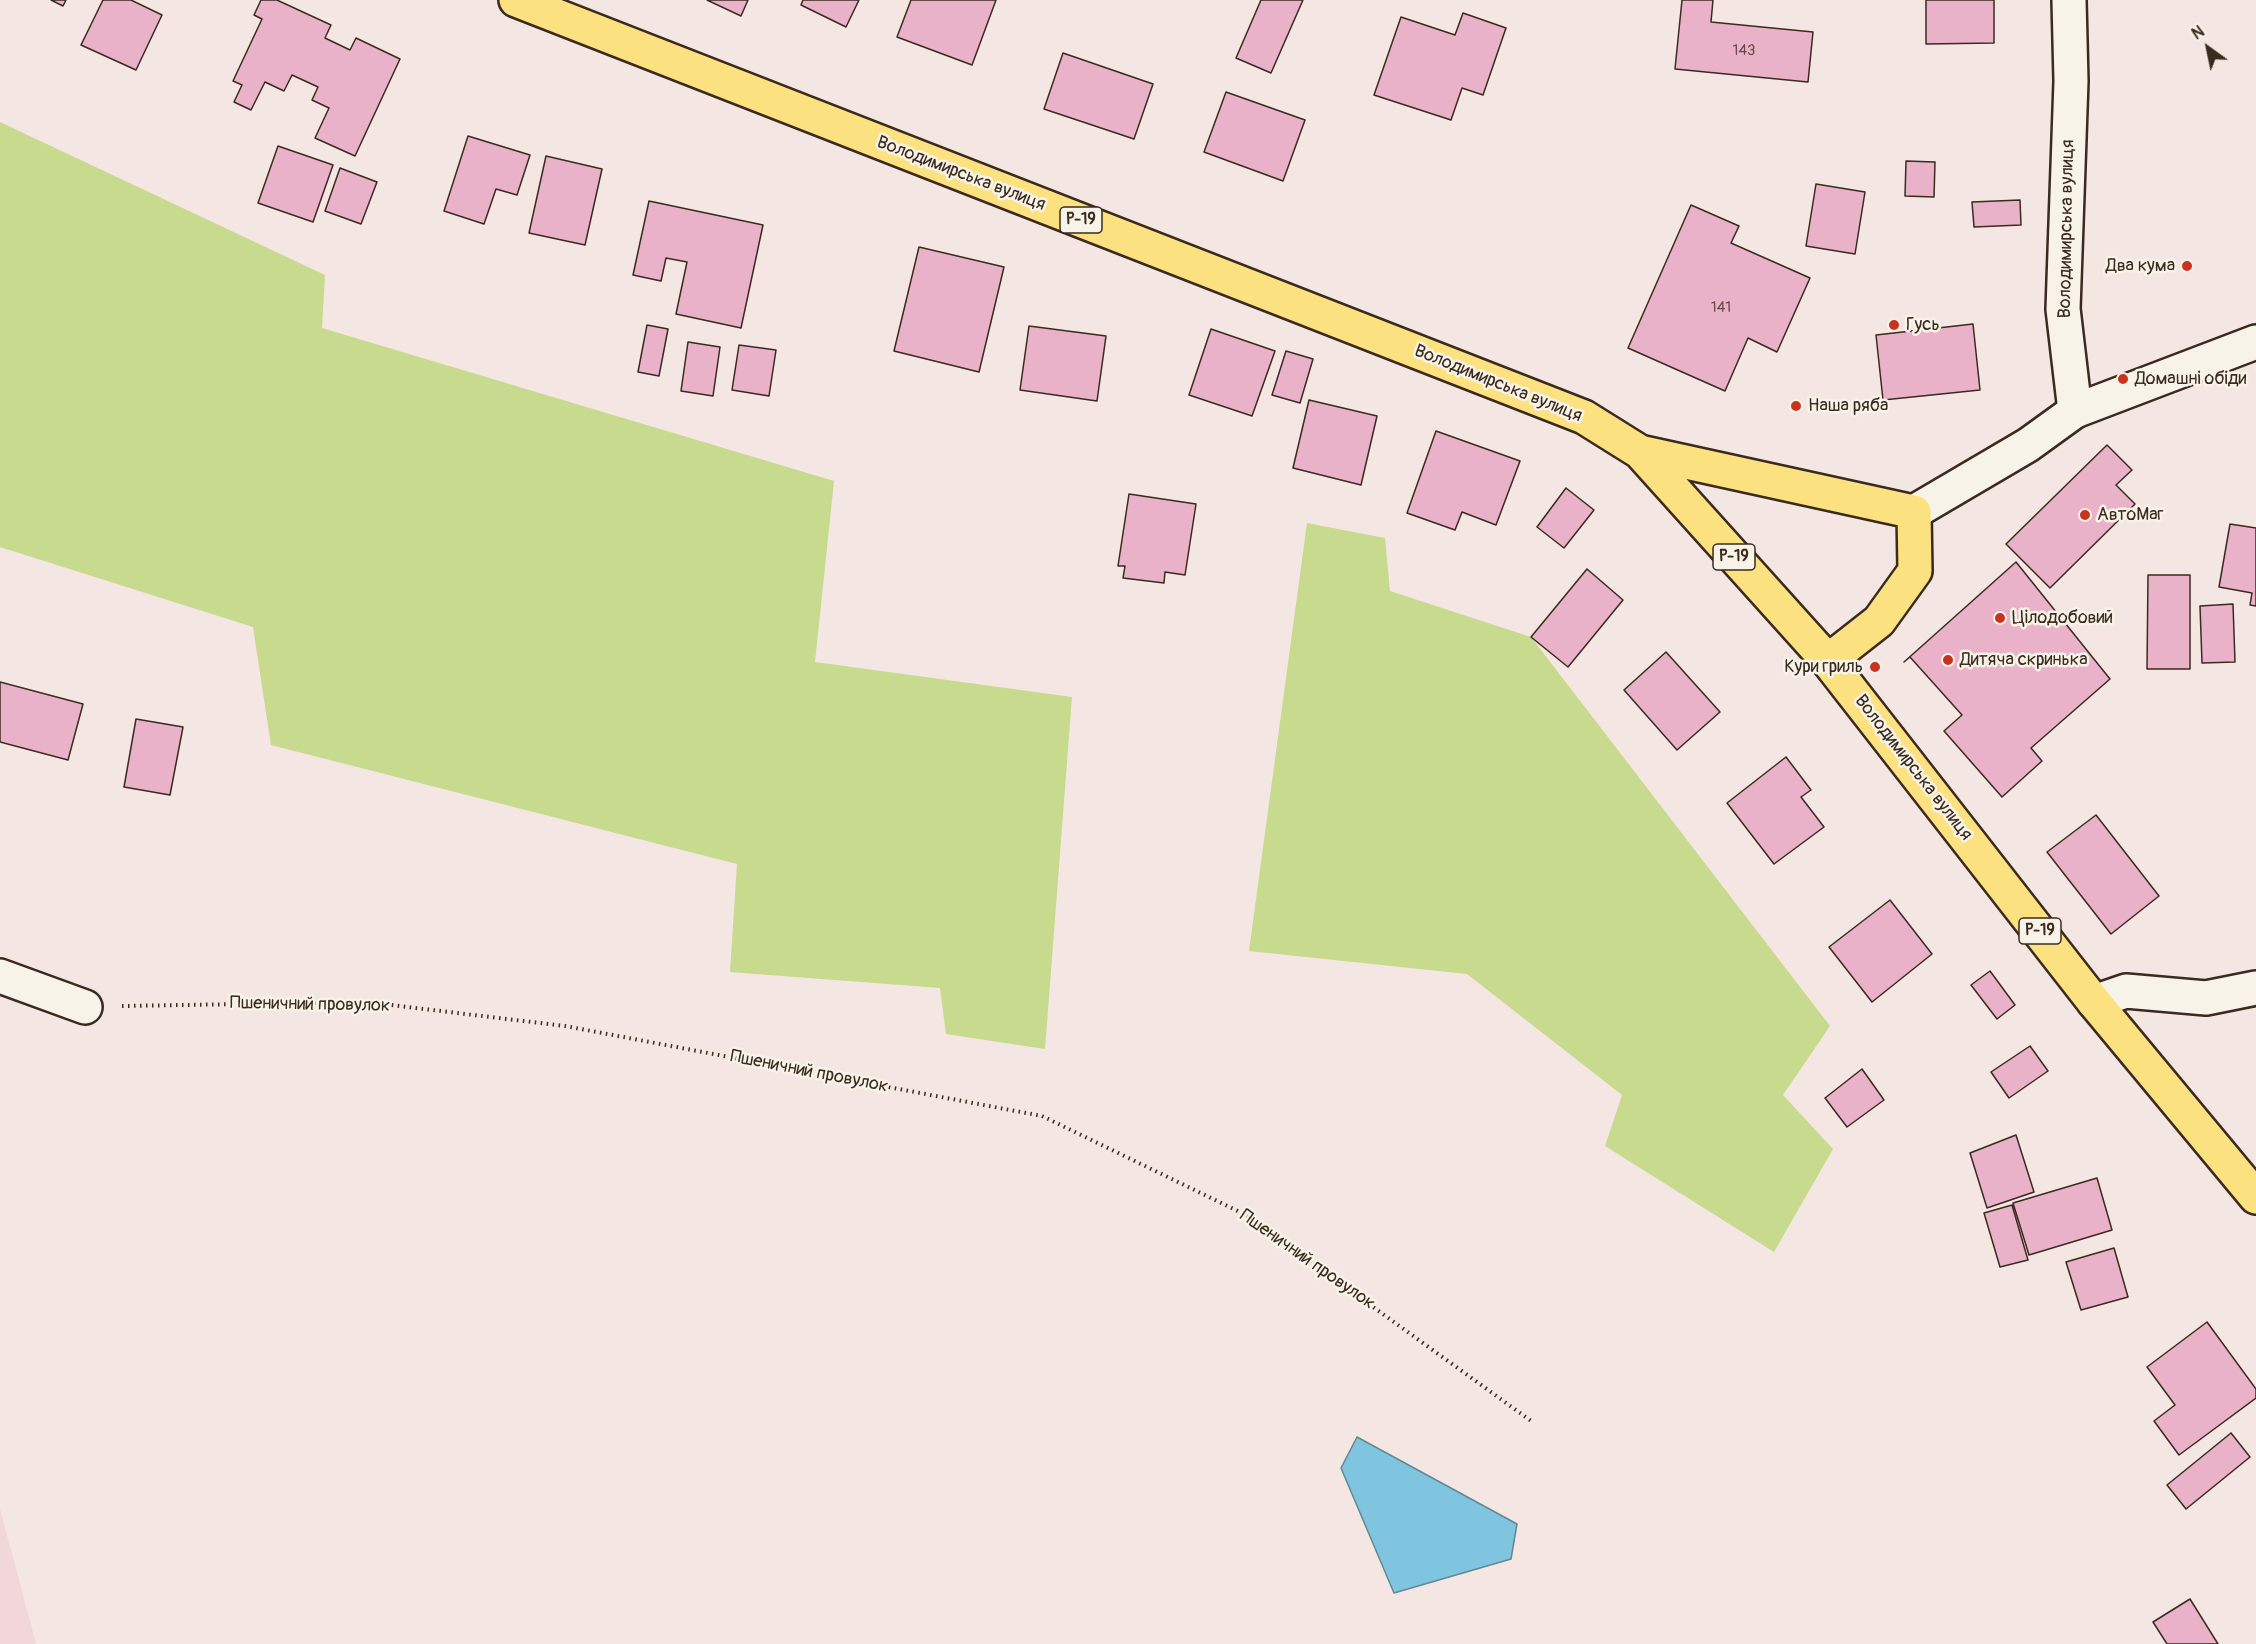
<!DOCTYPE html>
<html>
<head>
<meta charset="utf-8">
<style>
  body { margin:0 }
  #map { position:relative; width:2256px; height:1644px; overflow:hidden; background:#f4e6e2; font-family:Pangolin,sans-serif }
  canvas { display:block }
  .north { position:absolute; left:2178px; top:18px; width:60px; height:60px; -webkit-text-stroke:4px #f7f3e8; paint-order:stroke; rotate:327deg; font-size:16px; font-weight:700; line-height:24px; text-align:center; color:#3b2a1e }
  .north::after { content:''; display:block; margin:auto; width:21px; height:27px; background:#3b2a1e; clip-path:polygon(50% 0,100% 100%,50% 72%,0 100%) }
</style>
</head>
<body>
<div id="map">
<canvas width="2256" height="1644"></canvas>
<div class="north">N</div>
</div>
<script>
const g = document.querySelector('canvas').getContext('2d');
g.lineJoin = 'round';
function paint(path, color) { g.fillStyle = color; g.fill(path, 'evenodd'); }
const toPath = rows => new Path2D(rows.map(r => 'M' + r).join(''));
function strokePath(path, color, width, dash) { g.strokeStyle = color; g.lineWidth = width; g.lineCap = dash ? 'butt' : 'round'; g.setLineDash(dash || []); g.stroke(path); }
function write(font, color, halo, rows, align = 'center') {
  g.font = font + ' Pangolin,sans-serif'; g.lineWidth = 5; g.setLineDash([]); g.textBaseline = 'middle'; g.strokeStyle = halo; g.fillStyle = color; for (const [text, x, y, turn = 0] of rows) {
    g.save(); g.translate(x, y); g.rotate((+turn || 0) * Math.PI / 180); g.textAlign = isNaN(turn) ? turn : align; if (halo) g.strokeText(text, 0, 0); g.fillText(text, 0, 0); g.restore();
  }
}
paint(toPath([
  [0,1509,36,1644,0,1644]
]), '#f1d6da');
paint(toPath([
  [0,122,325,275,322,328,834,481,815,662,1072,697,1045,1049,946,1034,940,988,730,972,737,864,271,745,253,627,0,547],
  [1307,523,1385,538,1390,591,1531,637,1830,1026,1783,1095,1833,1149,1774,1252,1605,1146,1622,1095,1467,974,1249,951]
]), '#c7da8e');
const water = toPath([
  [1357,1437,1517,1524,1511,1559,1394,1593,1341,1468,1357,1437]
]);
paint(water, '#7fc5e0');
strokePath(water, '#648792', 1.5);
const building = toPath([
  [51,0,66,0,63,6,51,0],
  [103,0,131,0,162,15,136,70,81,45,103,0],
  [261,0,277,0,331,25,325,38,350,50,356,38,400,59,355,156,315,138,329,108,312,100,318,87,292,75,284,91,265,82,251,110,234,102,242,85,233,81,262,19,254,15,261,0],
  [707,0,748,0,741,16,707,0],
  [803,0,859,0,846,27,801,5,803,0],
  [911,0,996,0,972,65,897,37,911,0],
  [1261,0,1303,0,1271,73,1236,58,1261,0],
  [1682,0,1713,0,1711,22,1813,32,1808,82,1675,69,1682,0],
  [1926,0,1994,0,1994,43,1926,44,1926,0],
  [1463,13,1506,28,1483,95,1462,88,1451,120,1374,95,1401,17,1455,35,1463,13],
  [1063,53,1153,84,1134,139,1044,109,1063,53],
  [1226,92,1305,120,1283,181,1204,152,1226,92],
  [468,136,530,155,517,195,496,189,484,224,444,211,468,136],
  [278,146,333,165,313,222,258,203,278,146],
  [546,156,602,169,585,245,529,233,546,156],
  [1906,161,1935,162,1934,197,1905,196,1906,161],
  [340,168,377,182,361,224,325,211,340,168],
  [1816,184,1865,192,1855,254,1806,246,1816,184],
  [2020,200,2021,225,1974,227,1972,202,2020,200],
  [649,201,763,225,741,328,676,314,687,262,666,258,661,281,633,275,649,201],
  [1691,205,1739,226,1731,243,1810,278,1777,352,1748,338,1725,391,1628,348,1691,205],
  [919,247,1004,267,979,372,894,351,919,247],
  [1973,324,1980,390,1883,400,1876,335,1973,324],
  [647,325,668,329,659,376,638,372,647,325],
  [1029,326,1106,336,1097,401,1020,390,1029,326],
  [1211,329,1275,351,1252,416,1189,395,1211,329],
  [688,342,720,347,713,396,681,391,688,342],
  [739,345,776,350,769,396,732,390,739,345],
  [1286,351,1313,359,1300,403,1272,395,1286,351],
  [1309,400,1377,416,1361,485,1293,468,1309,400],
  [1436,431,1520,461,1496,525,1462,512,1455,530,1407,513,1436,431],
  [2107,445,2132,470,2116,485,2135,504,2050,588,2006,544,2107,445],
  [1566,488,1594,510,1564,548,1537,527,1566,488],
  [1129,494,1196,504,1185,575,1165,572,1164,583,1123,578,1125,566,1118,566,1129,494],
  [2230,524,2256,528,2256,606,2250,605,2252,593,2219,587,2230,524],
  [2016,562,2110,679,2031,748,2042,761,2002,797,1944,731,1962,715,1910,657,1904,662,2016,562],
  [1587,569,1623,600,1568,667,1531,637,1587,569],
  [2148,575,2190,575,2190,669,2147,669,2148,575],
  [2233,604,2235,662,2202,663,2200,606,2233,604],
  [1666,652,1720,712,1677,750,1624,690,1666,652],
  [0,682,83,704,68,760,0,742,0,682],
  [136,719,183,727,170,795,124,787,136,719],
  [1786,757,1811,790,1801,797,1824,827,1774,864,1727,803,1786,757],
  [2096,815,2159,896,2111,934,2047,852,2096,815],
  [1890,900,1932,954,1872,1002,1829,947,1890,900],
  [1990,971,2015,1005,1997,1019,1971,985,1990,971],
  [2030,1046,2048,1071,2009,1098,1991,1072,2030,1046],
  [1862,1069,1884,1100,1847,1127,1825,1098,1862,1069],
  [2016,1135,2034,1192,1987,1208,1970,1153,2016,1135],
  [2097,1178,2112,1230,2029,1255,2013,1203,2097,1178],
  [2012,1205,2028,1260,2000,1267,1984,1213,2012,1205],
  [2114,1248,2128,1297,2081,1310,2066,1262,2114,1248],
  [2207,1322,2256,1389,2256,1398,2179,1455,2154,1421,2175,1405,2147,1367,2207,1322],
  [2231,1433,2250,1457,2186,1509,2167,1485,2231,1433],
  [2190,1599,2218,1644,2167,1644,2153,1622,2190,1599]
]);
paint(building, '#e9b2c9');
strokePath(building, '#3b2a1e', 1.5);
const street = toPath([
  [2075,411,2256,342],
  [0,976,85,1007],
  [2094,1002,2126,991,2206,998,2256,988]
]);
const secondary = toPath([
  [1914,512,2028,445,2075,411,2063,309,2071,81,2069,0]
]);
const primary = toPath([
  [516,0,1584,417,1640,452,1828,661,2094,1002,2256,1197],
  [1640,452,1914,512,1915,571,1879,621,1828,661]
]);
strokePath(street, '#3b2a1e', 38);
strokePath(secondary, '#3b2a1e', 38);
strokePath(primary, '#3b2a1e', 38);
strokePath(toPath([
  [122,1006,366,1002,565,1026,1042,1116,1244,1214,1534,1423]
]), '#3b2a1e', 4, [1.5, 4.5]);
strokePath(street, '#f7f3e8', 33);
strokePath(secondary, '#f7f3e8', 33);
strokePath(primary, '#fbe180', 33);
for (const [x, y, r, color] of [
  [2187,266,6,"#c8321e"],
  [1894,325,6,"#c8321e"],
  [2123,379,6,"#c8321e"],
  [1796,406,6,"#c8321e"],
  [2085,515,6,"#c8321e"],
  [2000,618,6,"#c8321e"],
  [1948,660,6,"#c8321e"],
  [1875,667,6,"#c8321e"]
]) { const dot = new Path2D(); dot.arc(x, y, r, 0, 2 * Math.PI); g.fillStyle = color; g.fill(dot); strokePath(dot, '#f7f3e8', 2); }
write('15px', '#664c49', null, [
  ["143",1744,51],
  ["141",1721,308]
]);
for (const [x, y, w] of [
  [1081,220,42],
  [1734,557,42],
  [2040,931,42]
]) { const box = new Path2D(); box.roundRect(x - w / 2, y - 13, w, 26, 4.5); g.fillStyle = '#f7f3e8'; g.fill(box); strokePath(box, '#3b2a1e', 1.5); }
write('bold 16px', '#3b2a1e', null, [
  ["Р-19",1081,220],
  ["Р-19",1734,557],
  ["Р-19",2040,931]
]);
write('18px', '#3b2a1e', '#f7f3e8', [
  ["Володимирська вулиця",961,174,21],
  ["Володимирська вулиця",2067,229,-89],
  ["Володимирська вулиця",1498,384,22],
  ["Володимирська вулиця",1913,768,52],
  ["Пшеничний провулок",310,1005,1],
  ["Пшеничний провулок",809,1072,11],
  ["Пшеничний провулок",1307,1260,35]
]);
write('18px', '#3b2a1e', '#f7f3e8', [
  ["Два кума",2175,266,"right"],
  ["Гусь",1906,325],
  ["Домашні обіди",2135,379],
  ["Наша ряба",1808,406],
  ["АвтоМаг",2097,515],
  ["Цілодобовий",2012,618],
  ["Дитяча скринька",1960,660],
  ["Кури гриль",1863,667,"right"]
], 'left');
</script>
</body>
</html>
